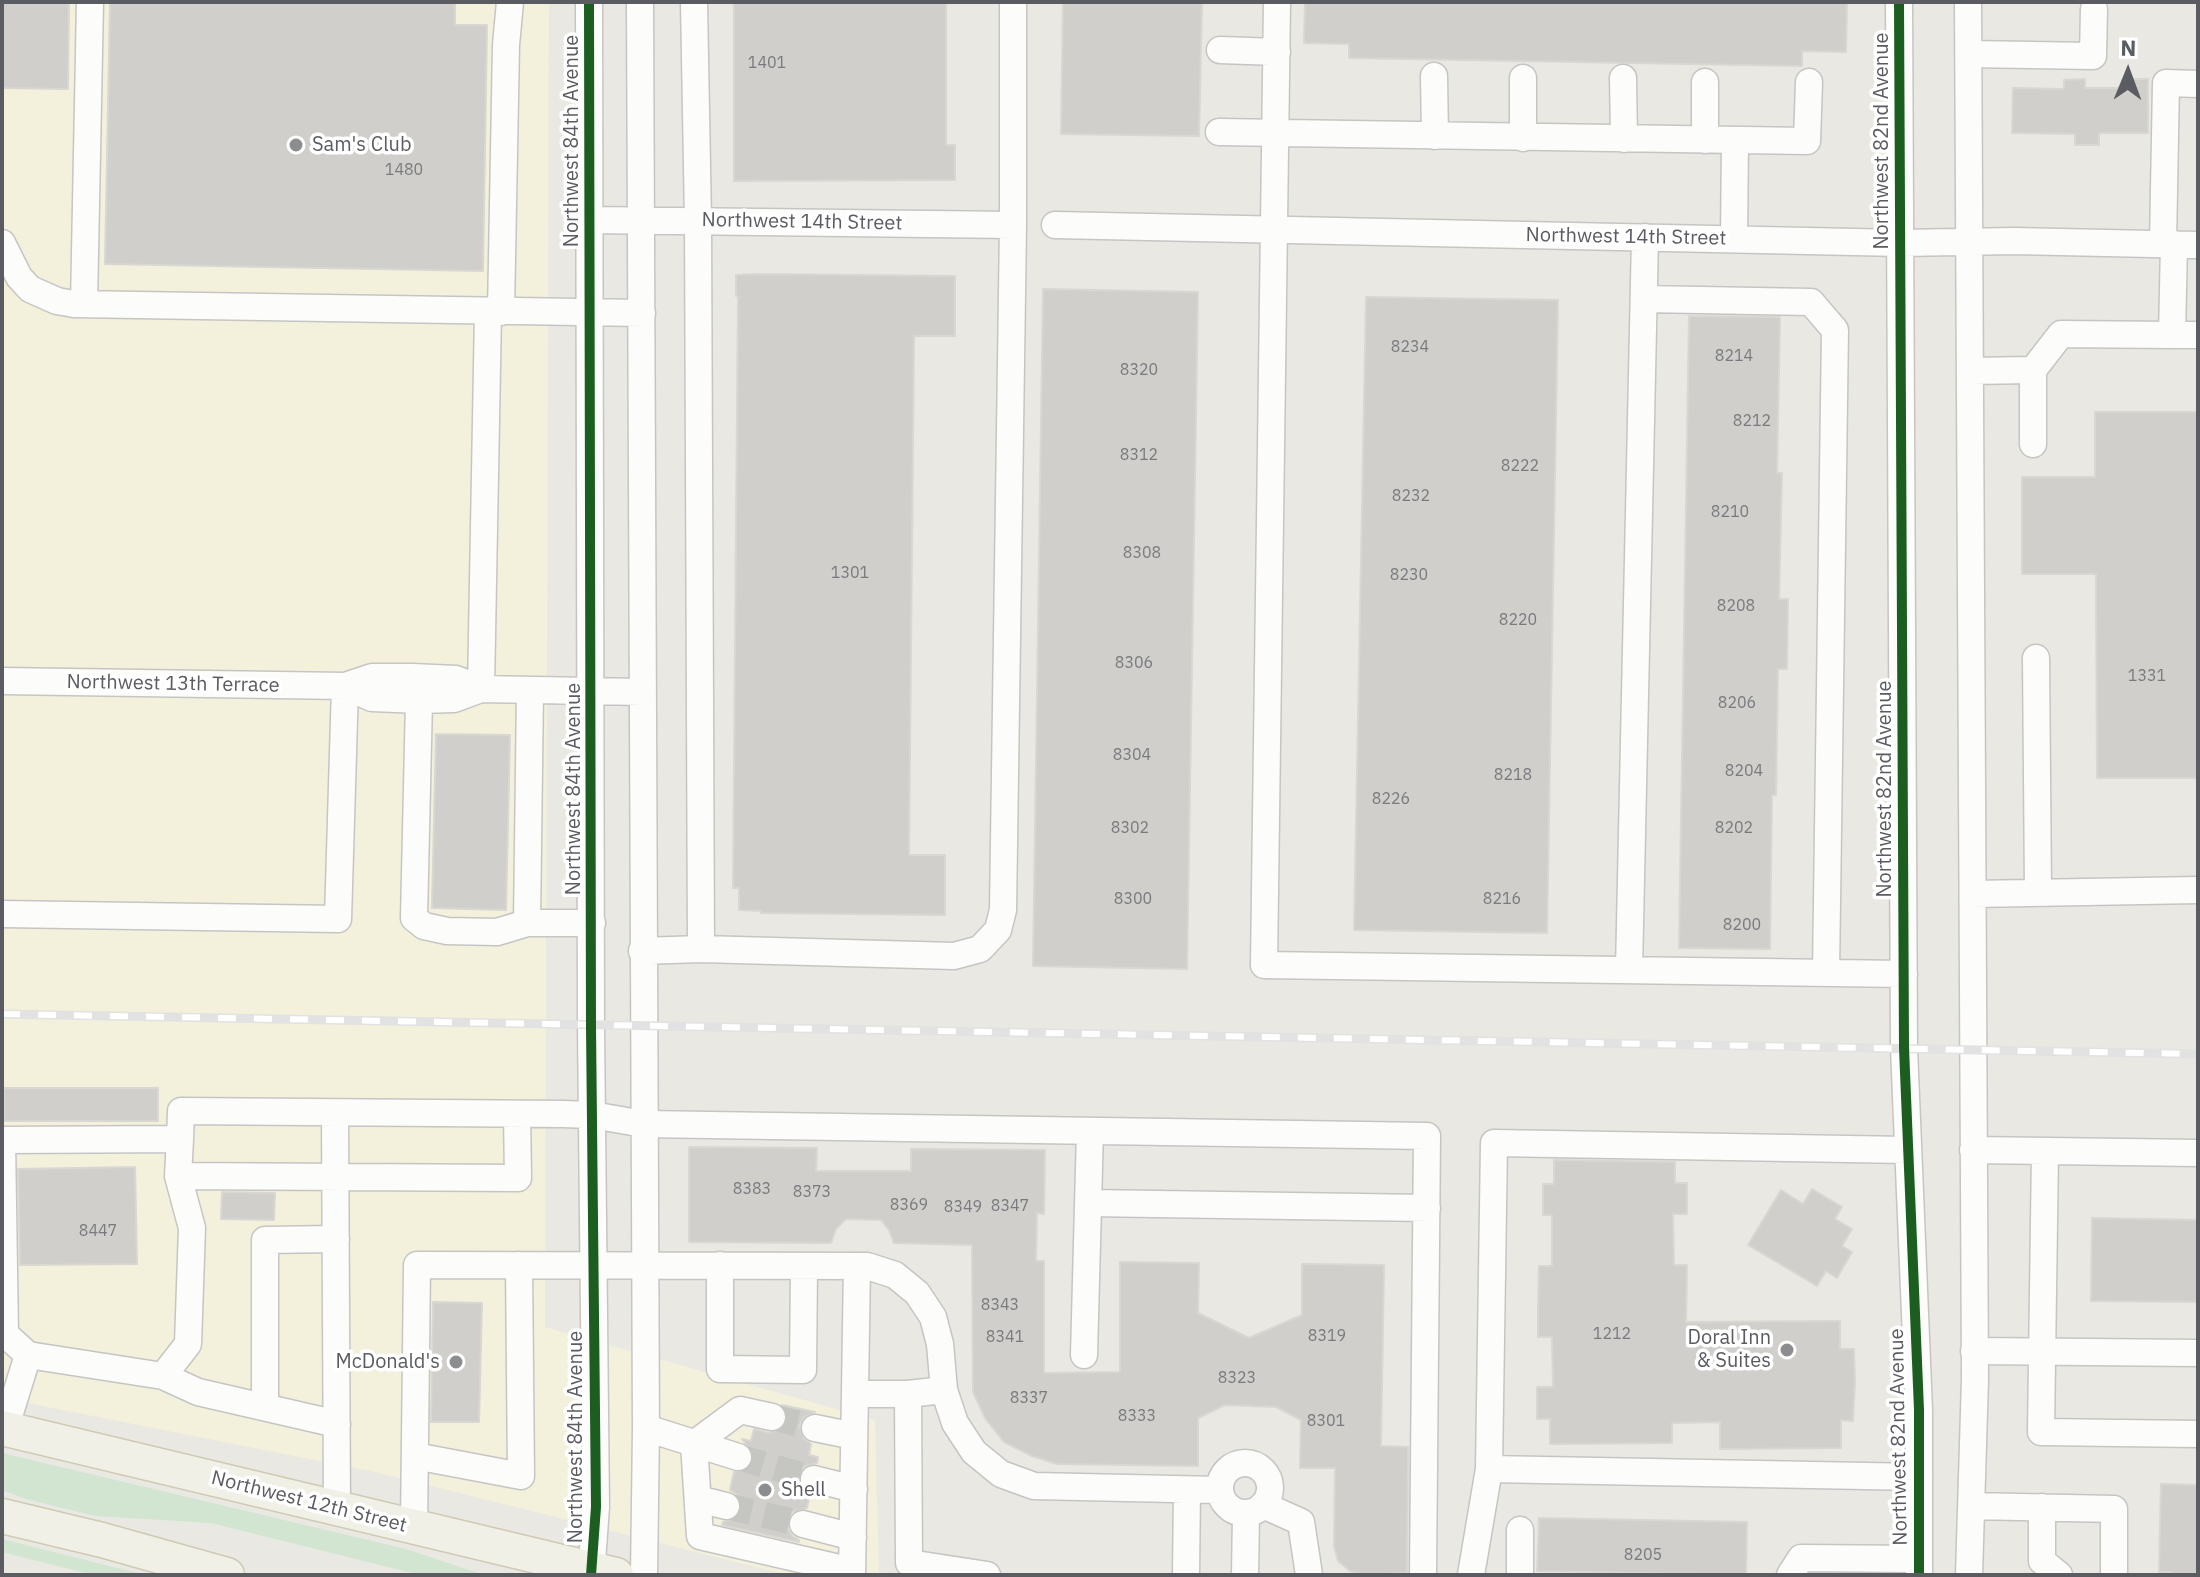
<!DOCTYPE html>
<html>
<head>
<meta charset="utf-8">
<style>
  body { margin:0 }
  #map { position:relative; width:2200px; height:1577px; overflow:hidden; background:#e9e8e3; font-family:"IBM Plex Sans",sans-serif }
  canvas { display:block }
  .frame { position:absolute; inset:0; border:4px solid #5a5c61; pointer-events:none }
  .north { position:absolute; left:2088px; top:32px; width:80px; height:80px; -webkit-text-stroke:6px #fff; paint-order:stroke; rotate:1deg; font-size:22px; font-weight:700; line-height:32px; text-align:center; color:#5a5c61 }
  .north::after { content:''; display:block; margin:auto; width:28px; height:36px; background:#5a5c61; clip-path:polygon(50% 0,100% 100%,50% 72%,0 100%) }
</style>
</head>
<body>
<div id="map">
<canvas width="2200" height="1577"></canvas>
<div class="frame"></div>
<div class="north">N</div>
</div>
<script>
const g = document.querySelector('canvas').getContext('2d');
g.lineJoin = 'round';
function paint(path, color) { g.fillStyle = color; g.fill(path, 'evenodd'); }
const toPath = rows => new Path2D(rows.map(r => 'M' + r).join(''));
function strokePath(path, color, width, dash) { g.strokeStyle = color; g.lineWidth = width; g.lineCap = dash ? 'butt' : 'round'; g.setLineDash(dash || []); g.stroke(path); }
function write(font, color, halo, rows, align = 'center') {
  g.font = font + ' "IBM Plex Sans",sans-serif'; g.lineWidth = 7; g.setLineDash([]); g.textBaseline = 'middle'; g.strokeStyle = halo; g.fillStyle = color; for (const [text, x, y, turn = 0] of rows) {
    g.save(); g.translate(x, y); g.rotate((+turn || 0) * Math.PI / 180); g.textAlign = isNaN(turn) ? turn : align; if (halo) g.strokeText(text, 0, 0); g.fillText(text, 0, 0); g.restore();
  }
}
paint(toPath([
  [2,2,549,2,545,1327,875,1420,879,1575,788,1575,375,1472,2,1398]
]), '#f3f0dc');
paint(toPath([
  [2,1453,406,1549,484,1575,420,1575,211,1523,95,1516,26,1499,2,1490],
  [2,1539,117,1568,146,1575,90,1574,2,1552]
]), '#d2e5d1');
const building = toPath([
  [2,2,69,2,68,89,2,88,2,2],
  [110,2,455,2,455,25,487,25,483,271,105,264,110,2],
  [734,2,946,2,946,145,955,145,955,180,734,181,734,2],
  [1063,2,1202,2,1199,136,1061,134,1063,2],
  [1305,2,1847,2,1846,52,1802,51,1802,66,1349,58,1349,44,1304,43,1305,2],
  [2085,79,2085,88,2128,88,2128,79,2148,79,2148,133,2099,133,2099,145,2075,145,2075,134,2012,133,2013,88,2064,89,2064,80,2085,79],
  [759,274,955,276,955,336,914,336,909,855,945,855,945,915,761,913,761,911,739,910,739,888,733,888,738,296,736,296,736,275,759,274],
  [1043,289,1198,292,1187,969,1033,966,1043,289],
  [1366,297,1558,300,1547,933,1354,930,1366,297],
  [1689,316,1780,317,1777,473,1782,473,1779,599,1788,599,1787,669,1778,669,1776,795,1772,795,1770,949,1679,948,1689,316],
  [2095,412,2198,412,2198,778,2097,778,2096,574,2022,574,2022,477,2095,477,2095,412],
  [436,734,510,735,506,910,432,908,436,734],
  [4,1088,158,1088,158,1121,4,1121,4,1088],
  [689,1147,817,1148,816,1171,911,1171,911,1149,1045,1150,1044,1214,1037,1213,1036,1261,1044,1261,1044,1373,1120,1372,1120,1262,1199,1263,1198,1313,1249,1338,1302,1315,1302,1264,1384,1265,1381,1446,1408,1447,1407,1573,1362,1574,1350,1571,1338,1561,1334,1546,1335,1468,1300,1468,1301,1420,1276,1407,1225,1405,1198,1418,1198,1466,1057,1464,1032,1456,1004,1442,985,1418,973,1392,972,1245,894,1243,889,1230,881,1220,846,1219,836,1229,831,1243,689,1242,689,1147],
  [1554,1160,1675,1162,1675,1183,1687,1183,1687,1214,1673,1214,1674,1265,1687,1265,1686,1322,1840,1321,1840,1349,1854,1349,1855,1381,1853,1421,1841,1420,1841,1448,1720,1449,1720,1422,1672,1423,1672,1443,1550,1444,1550,1419,1537,1419,1537,1387,1553,1387,1552,1337,1538,1337,1538,1306,1539,1266,1552,1266,1552,1215,1543,1215,1543,1184,1554,1184,1554,1160],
  [135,1167,137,1264,20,1265,18,1169,135,1167],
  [1812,1189,1842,1207,1835,1219,1852,1229,1842,1246,1852,1252,1837,1278,1826,1271,1817,1286,1748,1245,1781,1190,1803,1204,1812,1189],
  [222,1192,275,1193,274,1220,221,1219,222,1192],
  [2092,1218,2198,1220,2198,1302,2091,1301,2092,1218],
  [433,1302,482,1303,479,1422,431,1422,433,1302],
  [782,1405,815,1412,804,1417,799,1426,804,1439,811,1444,809,1455,818,1457,817,1463,803,1467,798,1476,802,1490,810,1494,807,1508,792,1512,787,1521,788,1529,792,1536,799,1540,799,1542,722,1525,723,1522,737,1518,742,1509,738,1495,730,1490,734,1472,748,1469,753,1461,753,1453,742,1439,751,1441,754,1429,769,1433,783,1428,788,1420,787,1411,782,1405],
  [2161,1484,2198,1485,2198,1575,2170,1575,2171,1572,2159,1572,2161,1484],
  [1539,1518,1747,1522,1746,1575,1537,1571,1539,1518]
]);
paint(building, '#d0cfcc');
strokePath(building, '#d8d7d2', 2);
strokePath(toPath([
  [772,1417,815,1428],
  [738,1457,814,1479],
  [726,1506,803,1524]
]), '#c5c5c2', 26, [26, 13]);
const minor = toPath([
  [589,2,591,1027,596,1507,591,1575],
  [640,2,646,1428,644,1575],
  [694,2,698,221,701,949],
  [1277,2,1264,965,1904,974],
  [1899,2,1904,1048,1919,1410,1919,1575],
  [1968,2,1975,1379,1969,1575],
  [1220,50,1277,52],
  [1969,54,2093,56,2094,9],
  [1434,76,1435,136],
  [1523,78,1523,138],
  [1623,78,1624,139],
  [1705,82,1705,140],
  [1219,132,1807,141,1809,82],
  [590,220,1013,225],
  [1055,225,1901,243,2014,241,2198,245],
  [1734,239,1735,140],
  [2,243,19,277,30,289,57,301,74,304,642,313],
  [2163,244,2166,83,2198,84],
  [1644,299,1811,302,1835,330,1826,973],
  [84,304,90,2],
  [501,312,506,45,510,2],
  [2172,335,2198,335],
  [2033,370,2033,444],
  [1970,371,2033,370,2061,334,2172,335,2174,244],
  [2036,658,2038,893],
  [2,681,345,686,372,677,412,677,456,679,481,689,643,692],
  [345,686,372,698,419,700,454,699,481,689],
  [481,689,488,312],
  [419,700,414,918,424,926,447,931,497,932,527,923,592,923],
  [1973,894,2198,890],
  [2,914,338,919,345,686],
  [527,923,530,690],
  [642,951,701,949,954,956,980,949,998,930,1003,910,1013,225,1013,2],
  [1629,970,1645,237],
  [335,1113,337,1508],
  [180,1139,181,1111,563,1114,592,1115,644,1124,1427,1136,1423,1575],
  [1907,1150,1494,1143,1489,1469,1919,1477],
  [1973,1150,2198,1153],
  [2045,1152,2041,1432,2198,1434],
  [178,1176,518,1178,517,1114],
  [1088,1203,1427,1208],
  [720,1265,720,1369,803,1370,804,1267],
  [1974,1351,2198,1353],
  [28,1355,163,1376,198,1392,337,1424],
  [1084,1355,1090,1131],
  [944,1390,908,1394,909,1563,987,1575],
  [855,1394,908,1394],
  [265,1407,265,1240,336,1239],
  [772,1417,740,1410,694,1444,700,1536,852,1571],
  [646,1428,738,1457],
  [815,1428,854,1436],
  [5,1429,28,1355,5,1334,2,1140,180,1139,178,1176,192,1228,188,1344,163,1376],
  [415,1456,521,1476,519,1265],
  '1220 1488a25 25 0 1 1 50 0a25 25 0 1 1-50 0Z',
  [814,1479,854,1489],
  [698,1499,726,1506],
  [1263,1505,1301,1522,1309,1575],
  [1972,1506,2114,1509,2114,1575],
  [2042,1507,2042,1561,2059,1575],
  [803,1524,853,1537],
  [414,1527,417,1265,867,1266,895,1275,917,1293,933,1317,940,1344,944,1390,955,1423,974,1452,1001,1474,1034,1486,1220,1490],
  [1520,1530,1520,1575],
  [852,1575,857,1266],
  [1186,1575,1187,1490],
  [1245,1575,1246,1513],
  [1471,1575,1489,1469],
  [1790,1575,1801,1558,1919,1559]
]);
const major = toPath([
  [2,1428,616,1575],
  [2,1516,102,1540,227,1575]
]);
strokePath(minor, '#c6c5c4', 29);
strokePath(major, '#cfcab3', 37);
strokePath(minor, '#fcfcfb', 26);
strokePath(major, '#f1f0e6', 34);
const rail = toPath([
  [2,1014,2198,1054]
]);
strokePath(rail, '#e1e2e1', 9);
strokePath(rail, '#fff', 6, [18]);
strokePath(toPath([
  [589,2,591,1027,596,1507,591,1575],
  [1899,2,1904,1048,1919,1410,1919,1575]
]), '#1b5e20', 10);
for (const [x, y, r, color] of [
  [296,145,8,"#8c8d8e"],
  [1787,1350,8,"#8c8d8e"],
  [456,1362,8,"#8c8d8e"],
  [765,1490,8,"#8c8d8e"]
]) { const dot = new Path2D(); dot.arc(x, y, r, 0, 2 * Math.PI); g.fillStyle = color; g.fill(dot); strokePath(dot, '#fff', 3); }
write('16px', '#797a7d', null, [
  ["1401",767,63],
  ["1480",404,170],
  ["8234",1410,347],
  ["8214",1734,356],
  ["8320",1139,370],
  ["8212",1752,421],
  ["8312",1139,455],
  ["8222",1520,466],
  ["8232",1411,496],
  ["8210",1730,512],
  ["8308",1142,553],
  ["1301",850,573],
  ["8230",1409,575],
  ["8208",1736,606],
  ["8220",1518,620],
  ["8306",1134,663],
  ["1331",2147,676],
  ["8206",1737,703],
  ["8304",1132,755],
  ["8204",1744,771],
  ["8218",1513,775],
  ["8226",1391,799],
  ["8302",1130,828],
  ["8202",1734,828],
  ["8300",1133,899],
  ["8216",1502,899],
  ["8200",1742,925],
  ["8383",752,1189],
  ["8373",812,1192],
  ["8369",909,1205],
  ["8347",1010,1206],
  ["8349",963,1207],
  ["8447",98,1231],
  ["8343",1000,1305],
  ["1212",1612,1334],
  ["8319",1327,1336],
  ["8341",1005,1337],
  ["8323",1237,1378],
  ["8337",1029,1398],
  ["8333",1137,1416],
  ["8301",1326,1421],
  ["8205",1643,1555]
]);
write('20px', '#5a5c61', '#fff', [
  ["Northwest 84th Avenue",572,141,-90],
  ["Northwest 82nd Avenue",1882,141,-90],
  ["Northwest 14th Street",802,222,1],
  ["Northwest 14th Street",1626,237,1],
  ["Northwest 13th Terrace",173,684,1],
  ["Northwest 84th Avenue",574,789,-90],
  ["Northwest 82nd Avenue",1885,789,-90],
  ["Northwest 84th Avenue",576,1437,-90],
  ["Northwest 82nd Avenue",1899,1437,-91],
  ["Northwest 12th Street",309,1502,14]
]);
write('20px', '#5a5c61', '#fff', [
  ["Sam's Club",312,145],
  ["Doral Inn",1771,1338,"right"],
  ["& Suites",1771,1361,"right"],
  ["McDonald's",440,1362,"right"],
  ["Shell",781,1490]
], 'left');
</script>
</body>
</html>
